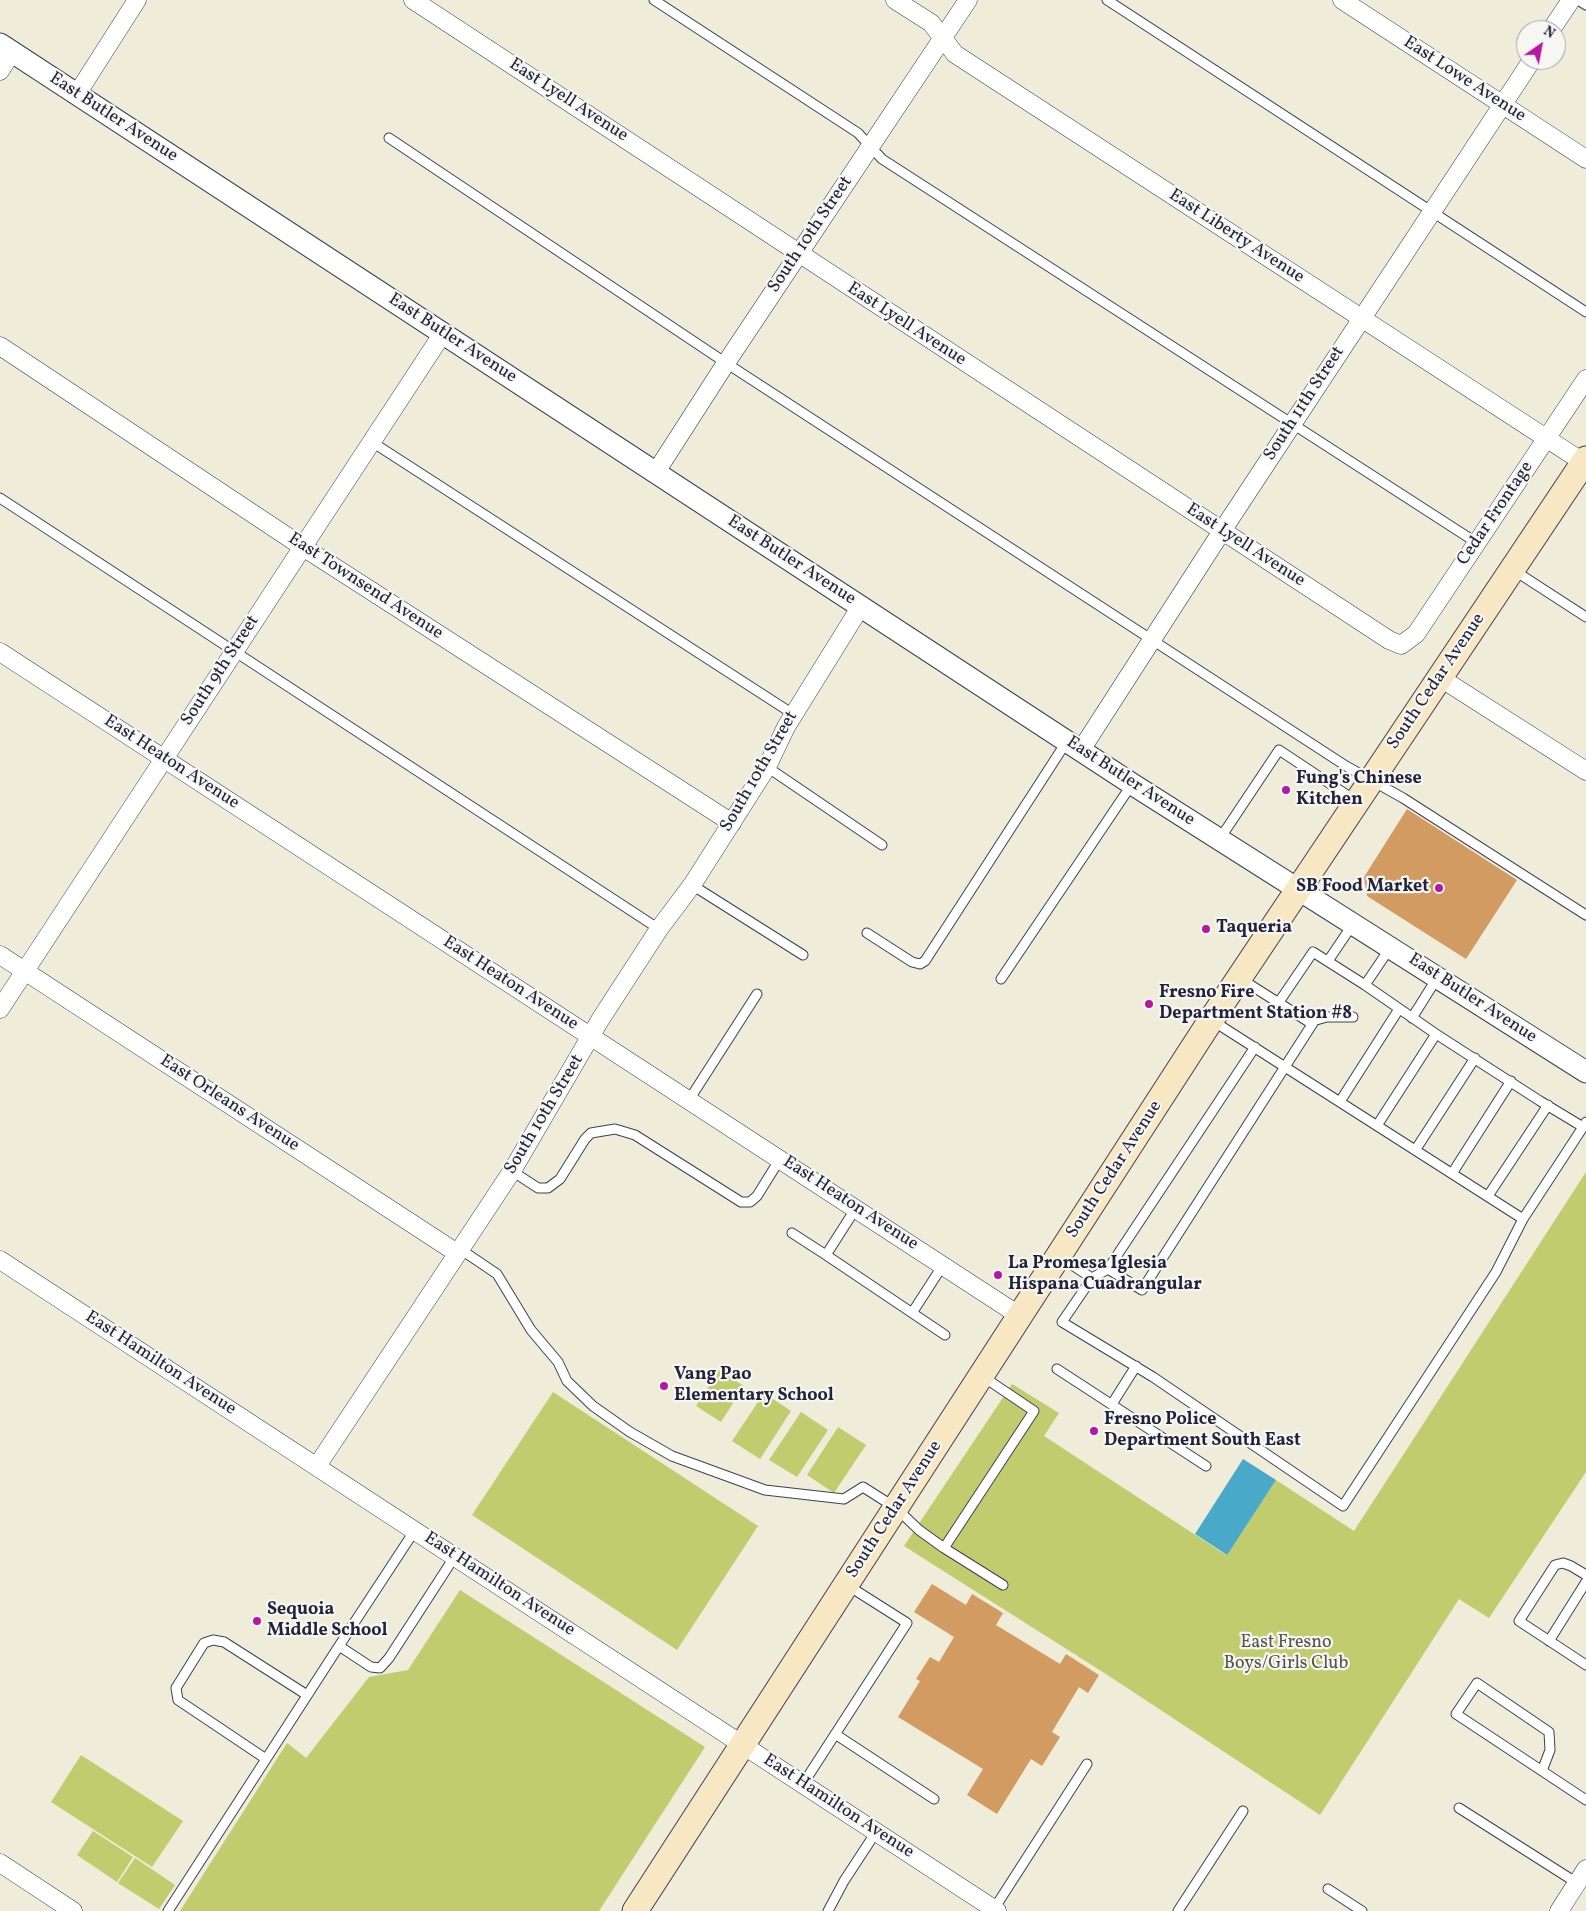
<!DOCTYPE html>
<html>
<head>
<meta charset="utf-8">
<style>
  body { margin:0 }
  #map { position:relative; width:1586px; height:1911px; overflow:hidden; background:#efecd9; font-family:Vollkorn,serif }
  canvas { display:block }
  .north { position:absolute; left:1516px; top:20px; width:50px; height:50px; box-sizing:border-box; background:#f6f6f2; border:1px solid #a1a1a9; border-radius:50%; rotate:33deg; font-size:14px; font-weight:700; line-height:20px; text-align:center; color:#22223b }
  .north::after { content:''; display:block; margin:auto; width:18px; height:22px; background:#b5179e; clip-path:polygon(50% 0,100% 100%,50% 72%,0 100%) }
</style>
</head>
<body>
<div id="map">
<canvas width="1586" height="1911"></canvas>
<div class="north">N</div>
</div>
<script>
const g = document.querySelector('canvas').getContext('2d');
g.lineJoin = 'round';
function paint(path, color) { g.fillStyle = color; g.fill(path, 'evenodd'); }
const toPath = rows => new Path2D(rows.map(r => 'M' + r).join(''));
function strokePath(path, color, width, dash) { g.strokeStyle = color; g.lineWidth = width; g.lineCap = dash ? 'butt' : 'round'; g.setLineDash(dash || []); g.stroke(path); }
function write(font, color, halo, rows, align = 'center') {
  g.font = font + ' Vollkorn,serif'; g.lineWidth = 4.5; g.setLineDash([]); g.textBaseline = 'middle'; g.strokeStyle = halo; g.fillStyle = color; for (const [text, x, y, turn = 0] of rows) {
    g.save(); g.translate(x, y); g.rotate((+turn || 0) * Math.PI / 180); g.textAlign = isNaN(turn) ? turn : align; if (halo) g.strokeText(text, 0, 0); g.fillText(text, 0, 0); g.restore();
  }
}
paint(toPath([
  [1586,1172,1586,1472,1489,1618,1459,1599,1320,1815,1109,1676,904,1546,1012,1384,1059,1413,1044,1436,1226,1555,1276,1480,1354,1531],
  [719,1370,744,1386,721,1422,696,1406],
  [553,1392,758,1526,677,1650,472,1515],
  [764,1393,791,1411,760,1459,732,1441],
  [801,1412,828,1430,797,1477,769,1460],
  [838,1427,866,1445,834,1493,807,1475],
  [460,1590,705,1747,599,1911,180,1911,287,1743,306,1758,369,1677,408,1670],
  [81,1755,183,1821,152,1867,51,1802],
  [93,1831,133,1857,117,1882,77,1855],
  [135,1858,175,1885,159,1909,118,1883]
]), '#c0cc6e');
paint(toPath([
  [1243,1459,1276,1480,1227,1555,1195,1534]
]), '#4aa8c8');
paint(toPath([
  [1407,809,1517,880,1466,959,1367,896,1364,877],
  [932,1584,966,1605,972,1594,1003,1613,996,1625,1060,1664,1066,1654,1099,1675,1088,1693,1079,1687,1052,1732,1060,1737,1042,1766,1031,1759,997,1814,967,1795,983,1769,898,1717,920,1681,916,1679,930,1657,939,1662,954,1637,914,1612]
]), '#d19b61');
const service = toPath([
  [654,0,858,133,882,159,1477,543],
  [1107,0,1586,312],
  [1578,0,1586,5],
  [389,138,726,363,1346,766,1403,798,1586,915],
  [372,442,793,714],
  [0,498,659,929],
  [1515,571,1586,617],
  [767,767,882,845],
  [1219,840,1279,750,1356,801],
  [692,885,803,955],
  [867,933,912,962,920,964,925,961,1067,741],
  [1328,961,1353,924],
  [1001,979,1132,784],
  [1241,979,1309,1022,1327,1017,1353,1017],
  [1365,985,1436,1034,1540,1101,1583,1127,1586,1122],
  [1279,1002,1313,952,1365,985,1390,948],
  [1412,1018,1437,978],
  [1213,1021,1523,1219,1583,1127],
  [1255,1047,1108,1269,1092,1278,1062,1322,1153,1377,1343,1506,1496,1272,1523,1219],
  [689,1100,757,994],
  [1341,1100,1399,1009],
  [1378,1124,1436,1034],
  [1416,1149,1475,1058],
  [512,1171,538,1188,548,1188,560,1179,585,1139,591,1133,615,1129,635,1135,741,1202,750,1202,757,1196,780,1159],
  [1453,1172,1511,1081],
  [1488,1196,1548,1105],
  [792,1233,826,1255,856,1208],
  [460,1249,497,1274,531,1330,558,1362,567,1381,593,1406,630,1432,672,1456,765,1490,844,1499,863,1487,896,1508,919,1530,944,1548,1003,1585],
  [826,1255,945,1335],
  [1061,1258,1092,1278],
  [1108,1269,1142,1290,1313,1023],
  [912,1313,943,1265],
  [1057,1369,1206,1466],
  [1112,1404,1136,1366],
  [415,1530,339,1646,371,1667,380,1668,389,1658,455,1556],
  [944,1548,1034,1411,982,1376],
  [1586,1575,1571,1566,1563,1563,1555,1565,1519,1621,1586,1665],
  [1549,1641,1586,1582],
  [835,1734,934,1799],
  [266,1759,178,1700,176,1688,204,1643,213,1640,224,1642,307,1695],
  [1542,1771,1550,1750,1549,1732,1477,1683,1456,1714,1586,1800],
  [803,1784,907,1623,847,1585],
  [1459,1808,1577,1883],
  [1328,1889,1362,1911],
  [994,1909,1087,1764],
  [168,1911,339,1646],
  [828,1911,844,1881,876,1832],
  [1178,1911,1243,1811]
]);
const minor = toPath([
  [413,0,1389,640,1401,645,1416,634,1586,379],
  [895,0,931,23,955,54,1586,464],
  [1342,0,1586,159],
  [1551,30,1571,0],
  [0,71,12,52],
  [77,94,137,0],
  [0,346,303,547,732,823],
  [656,472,726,363,968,0],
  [0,652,1020,1316],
  [1439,677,1586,771],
  [1081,750,1222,531,1532,60],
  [0,955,457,1253],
  [0,1009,443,333],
  [0,1260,997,1911],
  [317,1466,512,1171,600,1020,659,929,692,885,767,767,786,727,861,606],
  [0,1863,73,1911],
  [1559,1911,1586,1869]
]);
const tertiary = toPath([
  [0,44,1132,784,1586,1072]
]);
const secondary = toPath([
  [635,1911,1211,1020,1586,459]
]);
strokePath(service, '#414053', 11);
strokePath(minor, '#414053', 19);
strokePath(tertiary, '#414053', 23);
strokePath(secondary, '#414053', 27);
strokePath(service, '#fff', 9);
strokePath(minor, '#fff', 18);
strokePath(tertiary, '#fff', 21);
strokePath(secondary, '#f7e8c3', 25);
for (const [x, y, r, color] of [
  [1286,790,5,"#b5179e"],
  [1439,888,5,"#b5179e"],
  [1206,929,5,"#b5179e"],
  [1149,1004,5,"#b5179e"],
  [998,1275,5,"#b5179e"],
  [664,1386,5,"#b5179e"],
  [1094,1431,5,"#b5179e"],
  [257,1621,5,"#b5179e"]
]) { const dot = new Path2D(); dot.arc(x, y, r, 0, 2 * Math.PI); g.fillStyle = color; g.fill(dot); strokePath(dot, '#f6f6f2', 2); }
write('18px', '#22223b', '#f6f6f2', [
  ["East Lowe Avenue",1464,80,33],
  ["East Lyell Avenue",568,101,33],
  ["East Butler Avenue",113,118,33],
  ["South 10th Street",811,235,-56],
  ["East Liberty Avenue",1236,237,33],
  ["East Lyell Avenue",906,325,33],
  ["East Butler Avenue",452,339,33],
  ["South 11th Street",1305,404,-57],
  ["Cedar Frontage",1496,514,-56],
  ["East Lyell Avenue",1245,546,33],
  ["East Butler Avenue",791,561,33],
  ["East Townsend Avenue",365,587,33],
  ["South 9th Street",221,671,-57],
  ["South Cedar Avenue",1437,682,-56],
  ["East Heaton Avenue",171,763,33],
  ["South 10th Street",760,772,-60],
  ["East Butler Avenue",1130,782,33],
  ["East Heaton Avenue",510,984,33],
  ["East Butler Avenue",1472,999,33],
  ["East Orleans Avenue",229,1104,33],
  ["South 10th Street",545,1115,-59],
  ["South Cedar Avenue",1115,1170,-57],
  ["East Heaton Avenue",850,1204,33],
  ["East Hamilton Avenue",160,1364,33],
  ["South Cedar Avenue",895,1510,-57],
  ["East Hamilton Avenue",499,1585,33],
  ["East Hamilton Avenue",838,1807,33]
]);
write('bold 18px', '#22223b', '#f6f6f2', [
  ["Fung's Chinese",1296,780],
  ["Kitchen",1296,801],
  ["SB Food Market",1429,888,"right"],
  ["Taqueria",1216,929],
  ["Fresno Fire",1159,994],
  ["Department Station #8",1159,1015],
  ["La Promesa Iglesia",1008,1265],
  ["Hispana Cuadrangular",1008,1286],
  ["Vang Pao",674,1376],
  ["Elementary School",674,1397],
  ["Fresno Police",1104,1421],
  ["Department South East",1104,1442],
  ["Sequoia",267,1611],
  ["Middle School",267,1632]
], 'left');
write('18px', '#51554a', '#f6f6f2', [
  ["East Fresno",1286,1644],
  ["Boys/Girls Club",1286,1665]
]);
</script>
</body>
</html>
